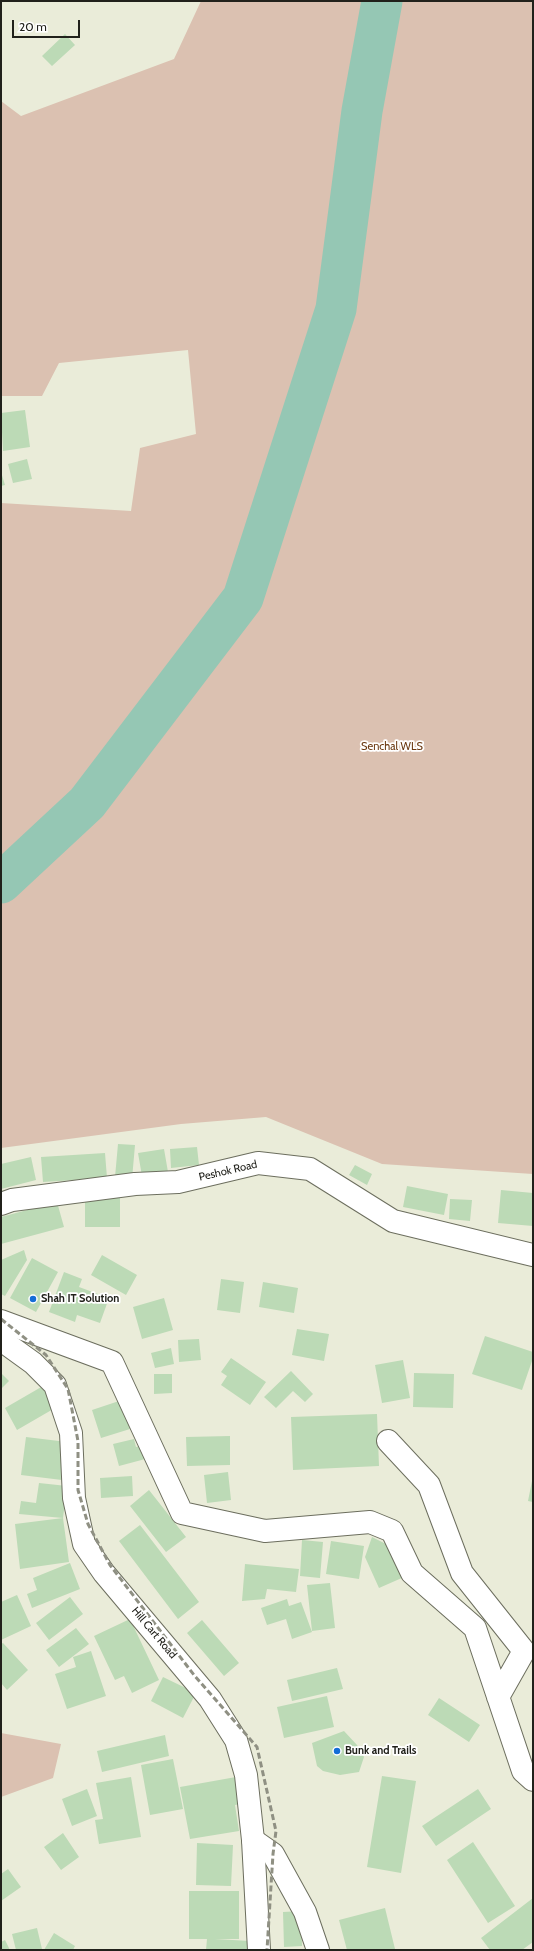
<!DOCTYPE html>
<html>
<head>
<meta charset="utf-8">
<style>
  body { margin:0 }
  #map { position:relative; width:534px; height:1951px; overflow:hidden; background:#eaecd9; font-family:Cabin,sans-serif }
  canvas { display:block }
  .frame { position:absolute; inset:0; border:2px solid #21211b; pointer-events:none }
  .scale { position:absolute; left:12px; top:20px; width:68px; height:18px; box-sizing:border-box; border:2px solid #21211b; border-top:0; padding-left:5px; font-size:12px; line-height:14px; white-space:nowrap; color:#21211b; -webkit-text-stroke:3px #fff; paint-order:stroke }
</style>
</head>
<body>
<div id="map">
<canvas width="534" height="1951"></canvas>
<div class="frame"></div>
<div class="scale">20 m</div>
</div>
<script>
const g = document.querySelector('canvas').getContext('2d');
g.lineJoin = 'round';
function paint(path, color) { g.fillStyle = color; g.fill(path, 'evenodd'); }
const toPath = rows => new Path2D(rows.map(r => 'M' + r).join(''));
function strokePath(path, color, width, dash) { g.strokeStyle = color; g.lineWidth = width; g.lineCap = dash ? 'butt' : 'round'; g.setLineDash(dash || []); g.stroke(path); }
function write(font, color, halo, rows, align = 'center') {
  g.font = font + ' Cabin,sans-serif'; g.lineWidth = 3.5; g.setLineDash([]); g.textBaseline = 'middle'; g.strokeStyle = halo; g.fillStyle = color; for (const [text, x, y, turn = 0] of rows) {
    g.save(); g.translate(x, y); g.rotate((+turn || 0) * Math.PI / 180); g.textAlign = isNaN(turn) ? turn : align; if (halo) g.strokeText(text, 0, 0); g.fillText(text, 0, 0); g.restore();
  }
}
paint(toPath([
  [201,1,371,1,324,310,230,591,73,795,1,867,1,503,131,511,140,448,196,434,188,350,59,363,42,396,1,396,1,101,21,116,174,59],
  [388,1,533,1,533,1174,382,1164,266,1117,181,1124,1,1148,1,895,93,807,250,600,345,310],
  [1,1733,61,1744,53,1778,1,1797]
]), '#dbc1b1');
strokePath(toPath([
  [1,883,87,803,243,598,336,309,362,111,382,1]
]), '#95c7b4', 41);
paint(toPath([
  [65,34,75,45,52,66,42,56],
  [25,410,30,447,3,451,1,413],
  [27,459,32,479,13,483,8,464],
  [1,472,5,485,1,486],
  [118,1144,135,1145,132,1179,115,1177],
  [197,1147,199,1165,171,1168,170,1149],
  [164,1149,168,1172,142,1176,138,1153],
  [105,1153,107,1178,43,1182,41,1157],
  [31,1157,36,1180,1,1189,1,1164],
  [355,1165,372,1174,367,1185,349,1175],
  [407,1186,448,1194,444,1215,403,1207],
  [501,1190,533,1193,533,1226,498,1223],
  [85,1197,120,1197,120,1227,85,1227],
  [450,1199,472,1200,470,1221,449,1219],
  [57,1202,64,1227,1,1244,1,1217],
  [24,1250,27,1260,5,1296,1,1294,1,1260],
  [102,1255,137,1275,126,1295,91,1275],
  [32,1258,58,1272,36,1312,10,1298],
  [64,1272,82,1279,79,1287,109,1298,100,1323,77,1315,75,1322,49,1312],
  [221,1279,244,1282,240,1313,217,1310],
  [263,1282,298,1288,294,1313,259,1307],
  [164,1298,173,1330,142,1339,133,1307],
  [297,1329,329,1334,324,1361,292,1355],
  [485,1336,533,1352,533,1358,522,1390,472,1374],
  [199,1339,201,1360,179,1362,178,1340],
  [171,1348,174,1364,155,1368,151,1353],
  [231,1358,266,1382,250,1405,221,1385,227,1376,221,1372],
  [403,1360,410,1398,382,1403,375,1365],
  [291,1371,313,1394,305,1402,293,1391,276,1408,264,1397],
  [1,1373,9,1381,1,1389],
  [414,1373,454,1374,453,1408,413,1407],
  [154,1374,172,1374,172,1393,154,1394],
  [43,1386,55,1408,17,1430,5,1408],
  [122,1400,130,1429,101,1438,92,1410],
  [377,1414,379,1466,293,1470,291,1417],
  [230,1436,230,1465,187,1466,186,1437],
  [26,1437,67,1442,62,1480,21,1475],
  [134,1439,136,1447,146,1444,149,1458,119,1466,113,1444],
  [228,1472,231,1500,207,1503,204,1475],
  [132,1476,133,1496,101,1498,100,1478],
  [532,1481,533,1481,533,1502,528,1501],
  [39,1483,67,1486,63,1518,69,1562,20,1569,15,1524,63,1518,19,1514,21,1501,36,1503],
  [149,1490,186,1537,166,1552,130,1506],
  [140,1525,199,1602,178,1619,119,1541],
  [372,1537,386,1544,404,1577,379,1588,365,1557],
  [302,1540,323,1542,320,1578,300,1576],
  [331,1541,364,1546,359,1579,326,1574],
  [70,1563,80,1589,32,1608,27,1594,37,1590,33,1578],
  [245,1564,299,1569,296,1592,267,1589,265,1599,242,1601],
  [330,1583,335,1628,312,1631,307,1585],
  [17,1595,31,1626,1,1640,1,1602],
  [70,1597,83,1614,49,1640,36,1623],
  [287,1599,289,1606,301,1602,312,1632,292,1639,286,1619,267,1625,261,1608],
  [130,1619,159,1680,132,1693,124,1676,115,1680,94,1636],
  [202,1620,239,1663,224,1676,187,1633],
  [76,1628,89,1644,59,1667,46,1650],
  [3,1643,28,1670,7,1690,1,1683,1,1644],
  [91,1651,106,1696,67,1709,55,1674,76,1667,73,1657],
  [337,1668,343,1689,292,1701,287,1680],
  [163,1677,196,1693,183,1718,151,1701],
  [327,1696,334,1727,284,1738,277,1707],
  [439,1698,480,1725,469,1742,428,1715],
  [344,1731,357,1745,364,1757,359,1772,340,1775,323,1771,317,1766,312,1743],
  [165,1735,169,1756,102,1772,97,1751],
  [173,1759,183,1809,150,1815,141,1765],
  [382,1776,416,1781,401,1873,367,1867],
  [131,1777,141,1837,99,1844,95,1820,103,1819,96,1783],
  [236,1777,241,1804,235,1805,239,1831,190,1839,180,1787],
  [87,1789,97,1816,72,1826,62,1799],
  [478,1789,491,1809,436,1846,422,1826],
  [63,1833,79,1857,61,1870,44,1847],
  [473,1842,515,1906,488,1923,447,1860],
  [197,1843,233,1845,231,1886,196,1885],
  [8,1869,21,1887,1,1901,1,1874],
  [189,1891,239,1891,239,1939,215,1939,250,1941,250,1950,206,1950,207,1939,189,1939],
  [533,1898,533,1942,522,1950,490,1950,481,1938],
  [385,1908,395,1949,347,1950,339,1920],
  [301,1911,302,1946,284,1947,283,1912],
  [37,1928,42,1949,16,1950,12,1934],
  [54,1933,75,1946,73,1950,44,1950],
  [5,1940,10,1950,1,1950,1,1942]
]), '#bcdab6');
const minor = toPath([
  [1,1321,112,1362,182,1513,265,1531,370,1522,392,1531,412,1573,475,1628,523,1771,533,1780],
  [388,1441,429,1485,462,1573,524,1651,498,1697],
  [253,1840,273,1854,305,1912,318,1950]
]);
const major = toPath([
  [1,1204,12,1200,135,1184,178,1182,258,1163,310,1169,393,1221,533,1255]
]);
const highway = toPath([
  [1,1340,33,1363,55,1385,71,1433,74,1498,84,1544,104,1573,210,1699,236,1740,246,1775,253,1840,259,1950]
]);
strokePath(minor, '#6c6e5e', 24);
strokePath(major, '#6c6e5e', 24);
strokePath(highway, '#6c6e5e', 24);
strokePath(minor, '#fff', 22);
strokePath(major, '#fff', 22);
strokePath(highway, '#fff', 22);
strokePath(toPath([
  [1,1319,46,1355,68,1389,78,1441,78,1490,88,1524,110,1565,194,1675,257,1747,276,1831,273,1854,267,1950]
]), '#8f9083', 3, [6, 3]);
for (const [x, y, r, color] of [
  [33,1299,4,"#146dd7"],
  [337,1751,4,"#146dd7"]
]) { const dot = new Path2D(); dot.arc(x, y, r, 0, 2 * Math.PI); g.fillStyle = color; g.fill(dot); strokePath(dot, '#fff', 1.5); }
write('11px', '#69360e', '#fff', [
  ["Senchal WLS",392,747]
]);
write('11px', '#21211b', '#fff', [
  ["Peshok Road",228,1171,-13],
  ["Hill Cart Road",154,1633,50]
]);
write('bold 11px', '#21211b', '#fff', [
  ["Shah IT Solution",41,1299],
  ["Bunk and Trails",345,1751]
], 'left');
</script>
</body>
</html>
